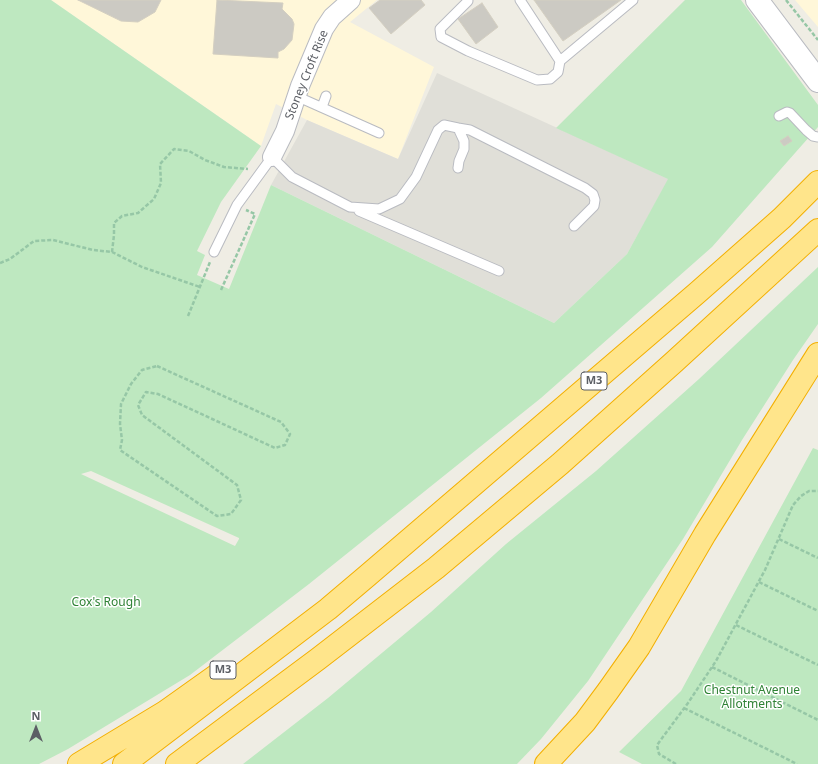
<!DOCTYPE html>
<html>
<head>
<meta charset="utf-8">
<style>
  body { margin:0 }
  #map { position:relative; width:818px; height:764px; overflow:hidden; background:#efede4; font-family:"Noto Sans",sans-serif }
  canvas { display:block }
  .north { position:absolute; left:16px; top:708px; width:40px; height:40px; -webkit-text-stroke:3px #fff; paint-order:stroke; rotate:0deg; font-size:11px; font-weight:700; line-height:16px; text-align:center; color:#5c5f65 }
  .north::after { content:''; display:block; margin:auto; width:14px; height:18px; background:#5c5f65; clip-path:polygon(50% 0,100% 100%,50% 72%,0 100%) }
</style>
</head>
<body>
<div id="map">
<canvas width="818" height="764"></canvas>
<div class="north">N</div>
</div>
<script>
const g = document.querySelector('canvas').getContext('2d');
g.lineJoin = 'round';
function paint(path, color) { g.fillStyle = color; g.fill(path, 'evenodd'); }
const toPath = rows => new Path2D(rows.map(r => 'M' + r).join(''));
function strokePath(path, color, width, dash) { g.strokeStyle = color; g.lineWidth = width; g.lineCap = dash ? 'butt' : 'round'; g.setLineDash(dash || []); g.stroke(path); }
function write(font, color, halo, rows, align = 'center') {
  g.font = font + ' "Noto Sans",sans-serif'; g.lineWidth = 3; g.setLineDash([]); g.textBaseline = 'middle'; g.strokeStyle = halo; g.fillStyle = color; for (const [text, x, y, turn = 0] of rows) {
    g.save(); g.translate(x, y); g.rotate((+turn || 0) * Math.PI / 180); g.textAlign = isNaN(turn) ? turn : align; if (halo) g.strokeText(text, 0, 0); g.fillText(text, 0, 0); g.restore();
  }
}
paint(toPath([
  [51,0,377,0,350,22,434,67,398,159,307,120,276,104,261,146],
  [795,0,818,0,818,27]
]), '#fff7d9');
paint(toPath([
  [437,73,669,179,627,254,554,323,271,185,307,120,398,159]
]), '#e0dfd8');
paint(toPath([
  [0,0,51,0,261,146,221,202,197,251,205,255,197,275,229,289,271,185,554,323,627,254,668,179,556,128,685,0,741,0,818,105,818,127,712,247,541,398,309,584,190,675,68,749,39,764,0,764],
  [91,471,239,538,239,539,235,546,81,474],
  [818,267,818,324,793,360,742,440,683,539,588,681,541,739,517,764,243,764,328,698,431,612,506,544,596,471,699,379],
  [813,448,818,450,818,764,642,764,619,752,681,691]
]), '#bee8c0');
const building = toPath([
  [78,0,161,0,155,12,138,22,121,21,78,0],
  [217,0,283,3,282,9,292,19,294,24,292,40,284,49,278,52,278,58,213,54,217,0],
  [380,0,421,0,425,5,391,34,369,8,380,0],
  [534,0,621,0,563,41,534,0],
  [482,3,498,27,476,44,458,19,482,3],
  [788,136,792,141,784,146,780,141,788,136]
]);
paint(building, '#cccac3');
strokePath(building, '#d4cfc1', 1);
const service = toPath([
  [520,0,560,61],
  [468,1,440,29,441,37,468,51,537,80,550,79,558,72,560,61,633,0],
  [296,96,379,133],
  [322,107,326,96],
  [779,116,787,112,790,113,806,130,813,136,818,137],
  [458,168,459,161,464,149,464,141,458,128,470,130,585,188,593,194,595,200,594,206,574,226],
  [359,211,499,271],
  [214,252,237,205,272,157,292,177,350,207,379,209,400,199,416,177,438,130,444,125,458,128]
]);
const minor = toPath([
  [272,157,285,131,300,86,324,29,332,17,351,0]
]);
const tertiary = toPath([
  [757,0,818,81]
]);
const motorway = toPath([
  [79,764,165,712,217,675],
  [124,764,328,609,367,576,697,293,782,218,818,182],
  [177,764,318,659,436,568,560,464,674,362,818,230],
  [546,764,585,722,608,691,639,647,705,534,818,354]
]);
strokePath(service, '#b9bbc1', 11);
strokePath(minor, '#b9bbc1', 20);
strokePath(tertiary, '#b9bbc1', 24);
strokePath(motorway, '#f3af00', 24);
strokePath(toPath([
  [786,0,818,40],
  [112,252,114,235,114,223,122,216,138,213,154,199,161,183,160,164,174,149,189,151,205,160,224,167,248,169],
  [0,263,10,259,34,241,53,240,93,250,112,252,142,267,200,287],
  [221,290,255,214,246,210],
  [188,316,210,262],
  [157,366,281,422,290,434,285,445,275,448,158,394,146,392,138,405,142,415,237,485,241,500,231,514,217,516,120,450,122,440,120,424,121,404,131,384,142,370,157,366],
  [779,539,818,558],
  [759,582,818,611],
  [736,625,818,665],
  [712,667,818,720],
  [684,708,797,764],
  [676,764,659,754,657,745,688,703,716,661,765,570,793,505,801,496,809,491,818,491]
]), '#96c7a6', 2.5, [4, 2]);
strokePath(service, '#fff', 9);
strokePath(minor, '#fff', 18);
strokePath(tertiary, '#fff', 22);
strokePath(motorway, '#ffe58b', 22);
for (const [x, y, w] of [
  [594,381,26],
  [223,670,26]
]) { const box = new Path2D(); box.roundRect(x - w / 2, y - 9, w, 18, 3); g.fillStyle = '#fff'; g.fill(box); strokePath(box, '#5c5f65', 1); }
write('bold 11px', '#5c5f65', null, [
  ["M3",594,381],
  ["M3",223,670]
]);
write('12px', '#5c5f65', '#fff', [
  ["Stoney Croft Rise",307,75,-68]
]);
write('12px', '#2f8235', '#fff', [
  ["Cox's Rough",106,603],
  ["Chestnut Avenue",752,691],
  ["Allotments",752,705]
]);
</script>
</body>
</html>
